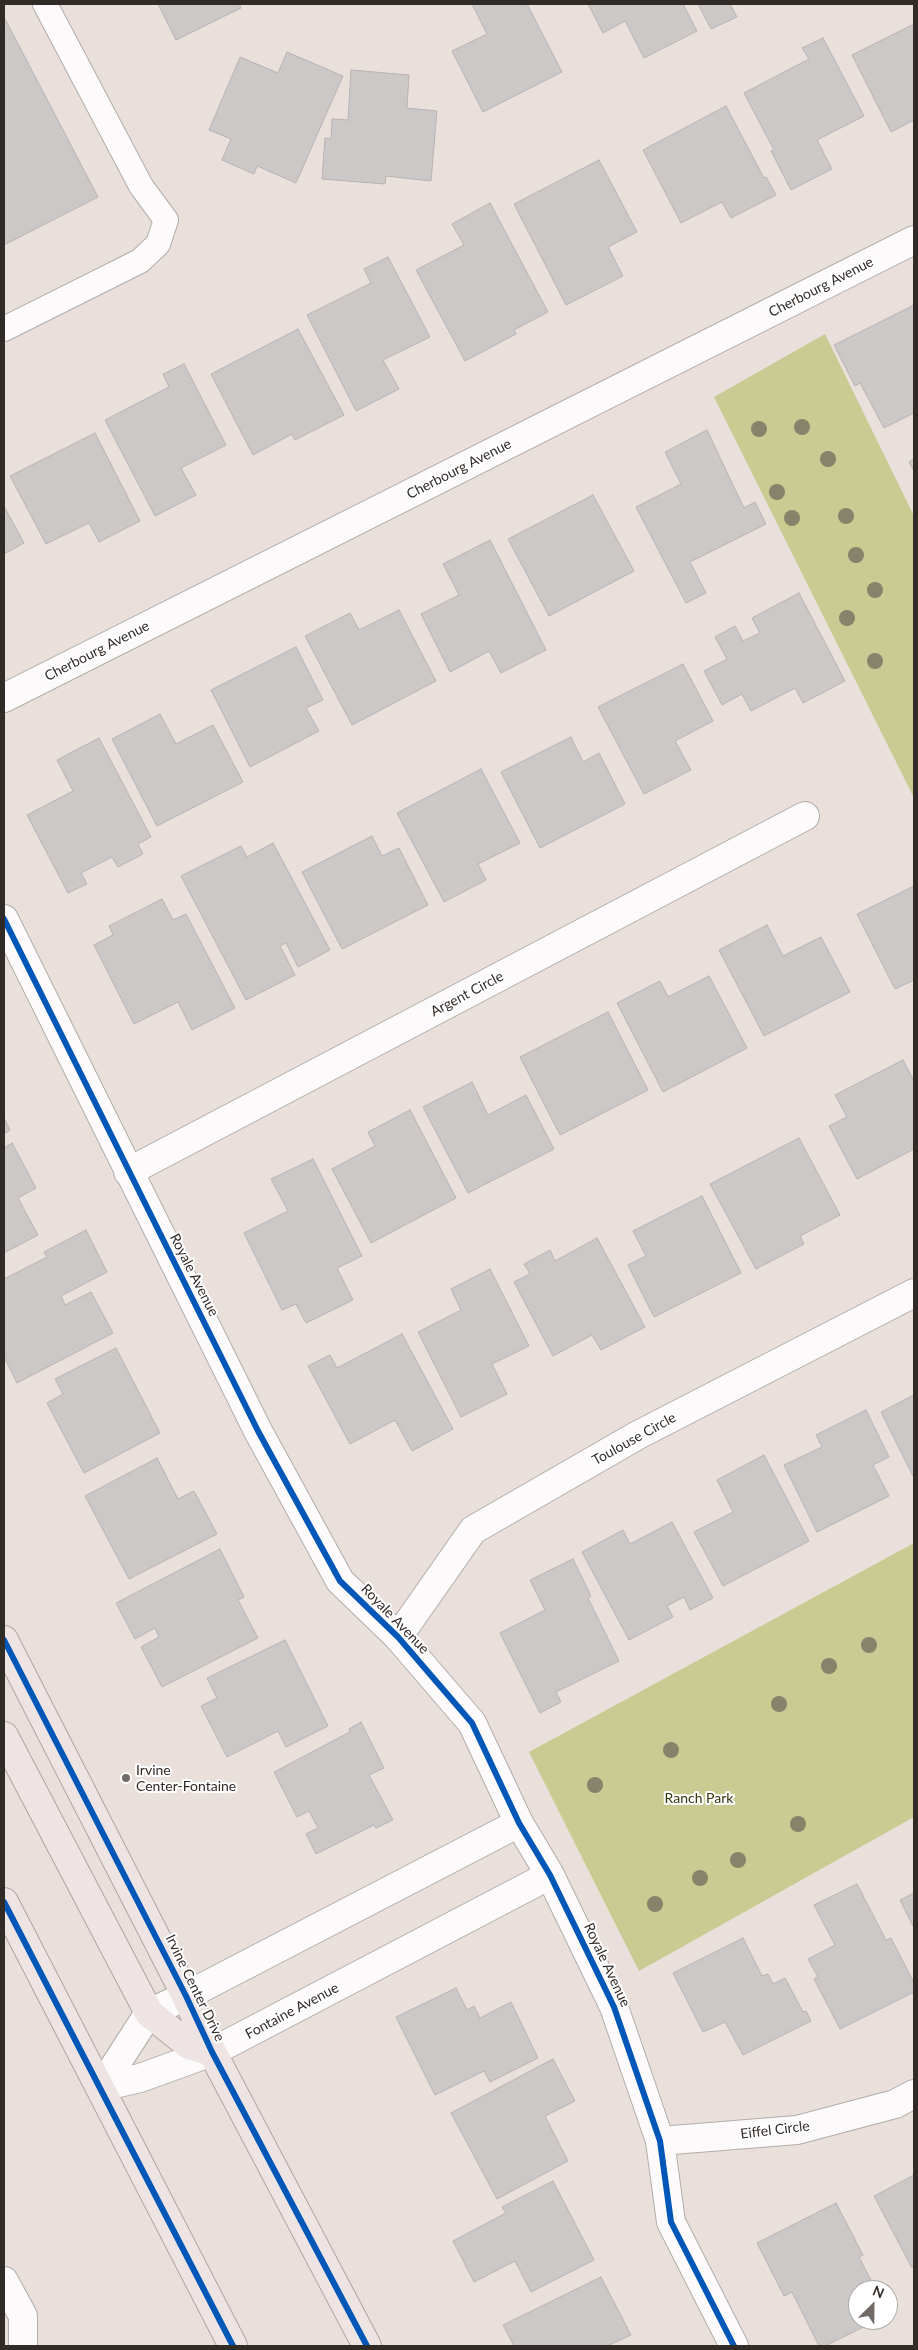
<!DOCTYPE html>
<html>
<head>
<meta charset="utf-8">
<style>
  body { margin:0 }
  #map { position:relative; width:918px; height:2350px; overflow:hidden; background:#e9e0dc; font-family:Lato,sans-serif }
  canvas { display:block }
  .frame { position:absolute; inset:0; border:5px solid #312b28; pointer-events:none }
  .north { position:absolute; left:848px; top:2280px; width:50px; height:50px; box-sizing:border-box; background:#fff; border:1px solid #adaaa9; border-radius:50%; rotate:23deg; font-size:14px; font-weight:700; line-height:20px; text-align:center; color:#312b28 }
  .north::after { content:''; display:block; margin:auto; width:18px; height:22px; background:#716a67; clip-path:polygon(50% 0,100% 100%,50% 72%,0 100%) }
</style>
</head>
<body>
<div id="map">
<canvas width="918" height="2350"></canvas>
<div class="frame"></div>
<div class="north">N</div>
</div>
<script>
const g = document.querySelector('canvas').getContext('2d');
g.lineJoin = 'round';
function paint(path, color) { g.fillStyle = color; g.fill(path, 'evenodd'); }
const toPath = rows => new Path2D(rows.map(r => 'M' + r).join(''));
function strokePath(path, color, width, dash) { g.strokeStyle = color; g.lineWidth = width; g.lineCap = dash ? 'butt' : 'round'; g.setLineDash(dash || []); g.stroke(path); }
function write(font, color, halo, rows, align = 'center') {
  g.font = font + ' Lato,sans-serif'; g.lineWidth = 4; g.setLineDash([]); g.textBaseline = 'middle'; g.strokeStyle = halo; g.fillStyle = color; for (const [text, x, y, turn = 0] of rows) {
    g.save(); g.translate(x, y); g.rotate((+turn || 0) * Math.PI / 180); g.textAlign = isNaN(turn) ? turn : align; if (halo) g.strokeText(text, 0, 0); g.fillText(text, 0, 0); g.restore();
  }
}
paint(toPath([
  [825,334,914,516,914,798,714,397],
  [914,1543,914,1817,639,1971,529,1752]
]), '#c9cb92');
const building = toPath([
  [158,4,239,4,241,8,176,40,158,4],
  [472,4,527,4,562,72,483,112,452,51,487,34,472,4],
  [588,4,683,4,697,31,644,58,625,21,603,33,588,4],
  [698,4,730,4,737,17,711,29,698,4],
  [4,17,98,197,4,245,4,17],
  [914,24,914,120,891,132,852,55,914,24],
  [823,38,864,116,817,140,832,169,791,190,771,151,774,150,744,93,809,59,802,48,823,38],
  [287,52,343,76,296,183,257,166,254,174,222,160,231,139,209,130,240,57,278,73,287,52],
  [351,70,409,75,407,108,437,111,431,181,386,176,385,184,322,179,325,138,331,139,332,119,348,120,351,70],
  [726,106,764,178,766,177,776,195,731,218,722,202,681,223,643,150,726,106],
  [599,160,637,232,608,247,623,276,566,305,514,204,599,160],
  [490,203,548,312,514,330,516,334,465,361,416,270,464,245,452,224,490,203],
  [388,257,430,337,383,360,399,389,356,411,307,315,371,283,364,269,388,257],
  [914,305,914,413,884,428,860,383,855,386,834,345,914,305],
  [298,329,344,415,295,440,292,434,253,455,211,374,298,329],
  [184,364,226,445,181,468,196,495,155,516,105,420,169,387,163,374,184,364],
  [707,430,744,508,755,502,766,524,690,562,706,593,686,603,636,507,681,484,665,452,707,430],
  [95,433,140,521,99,542,89,523,46,544,10,476,95,433],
  [914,459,914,471,909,462,914,459],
  [593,495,634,571,549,616,508,539,593,495],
  [4,506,24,543,4,554,4,506],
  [490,540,546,650,501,673,489,651,450,672,421,614,459,595,443,564,490,540],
  [799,593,845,681,803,703,795,688,751,711,742,694,722,705,704,671,727,659,715,637,735,626,743,641,760,633,752,618,799,593],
  [399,610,436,681,352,725,305,636,350,613,359,630,399,610],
  [296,647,323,700,306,708,319,731,250,767,211,690,296,647],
  [683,664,713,721,675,741,691,770,644,794,598,707,683,664],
  [160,714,176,744,213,725,243,782,157,826,112,739,160,714],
  [571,737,583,762,599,753,625,804,540,848,501,772,571,737],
  [99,738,151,837,138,844,143,854,118,867,112,857,81,873,87,884,68,893,27,815,73,791,57,760,99,738],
  [481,769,520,843,478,864,486,880,444,902,397,813,481,769],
  [372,836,382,856,399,848,428,905,342,949,302,872,372,836],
  [273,843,330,950,298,967,286,943,280,946,295,975,246,1000,181,876,241,846,247,857,273,843],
  [914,886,914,980,895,989,857,914,914,886],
  [162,899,173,920,186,914,235,1008,192,1030,178,1002,134,1024,94,945,113,935,109,926,162,899],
  [767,925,783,956,821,937,850,992,764,1036,719,950,767,925],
  [709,976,747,1048,663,1092,617,1003,660,981,668,997,709,976],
  [608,1012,648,1090,560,1135,520,1057,608,1012],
  [903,1060,914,1081,914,1149,857,1179,829,1126,847,1117,835,1095,903,1060],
  [472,1082,488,1115,526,1095,554,1149,468,1193,423,1107,472,1082],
  [410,1110,456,1198,371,1243,332,1169,375,1146,368,1132,410,1110],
  [4,1118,10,1130,4,1134,4,1118],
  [799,1138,840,1215,800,1236,804,1244,756,1269,710,1184,799,1138],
  [12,1143,36,1188,18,1198,38,1235,4,1253,4,1148,12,1143],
  [313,1159,362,1256,337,1268,353,1300,306,1323,296,1304,282,1310,244,1233,288,1211,271,1179,313,1159],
  [702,1196,741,1273,654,1317,628,1265,646,1256,633,1231,702,1196],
  [86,1230,107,1272,61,1296,65,1305,91,1292,113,1333,17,1383,4,1357,4,1279,47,1257,44,1252,86,1230],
  [597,1238,645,1327,601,1350,592,1335,553,1356,514,1282,530,1274,524,1264,550,1250,555,1261,597,1238],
  [490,1269,529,1346,492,1364,507,1394,461,1417,418,1332,461,1310,451,1289,490,1269],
  [402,1334,453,1429,412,1451,395,1420,350,1444,308,1366,330,1355,337,1368,402,1334],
  [116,1348,160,1433,84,1473,47,1403,63,1394,55,1379,116,1348],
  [914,1395,914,1478,881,1412,914,1395],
  [866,1410,889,1457,873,1465,889,1496,817,1532,784,1465,822,1447,816,1435,866,1410],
  [764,1455,809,1541,723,1586,694,1532,733,1512,717,1480,764,1455],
  [157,1458,178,1499,194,1491,217,1534,129,1579,85,1496,157,1458],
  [672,1522,713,1598,690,1610,684,1597,667,1606,673,1617,629,1640,582,1552,623,1530,630,1544,672,1522],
  [220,1549,244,1597,238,1600,258,1638,162,1687,141,1647,159,1637,155,1628,135,1639,116,1603,220,1549],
  [573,1559,591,1596,588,1598,619,1661,556,1692,561,1702,540,1713,500,1633,545,1610,530,1580,573,1559],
  [285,1640,328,1726,286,1747,278,1731,227,1757,201,1706,217,1698,207,1678,285,1640],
  [361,1722,384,1768,369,1775,393,1820,376,1828,374,1825,316,1854,306,1834,318,1828,309,1811,297,1817,274,1772,350,1732,349,1729,361,1722],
  [857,1884,886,1940,891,1938,914,1983,914,1992,840,2029,814,1979,818,1977,808,1959,835,1945,814,1905,857,1884],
  [914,1893,914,1928,900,1900,914,1893],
  [743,1938,762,1976,768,1974,773,1984,785,1978,803,2012,806,2011,811,2021,743,2055,725,2022,703,2032,673,1973,743,1938],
  [456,1988,467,2010,474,2006,480,2018,511,2002,538,2058,490,2082,484,2071,435,2095,396,2017,456,1988],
  [553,2059,575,2101,545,2116,568,2161,497,2199,451,2113,553,2059],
  [914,2175,914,2266,912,2268,874,2196,914,2175],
  [553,2181,594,2260,531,2292,515,2261,474,2282,453,2241,506,2213,502,2207,553,2181],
  [836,2203,863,2255,859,2257,876,2290,858,2290,858,2320,878,2320,825,2346,819,2346,792,2292,784,2296,757,2243,836,2203],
  [601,2277,631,2335,607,2346,514,2346,503,2325,601,2277]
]);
paint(building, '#cdc8c8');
strokePath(building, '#b8b2b3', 1);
const service = toPath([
  [4,329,140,261,158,244,166,220,141,186,45,4]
]);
const minor = toPath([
  [128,1172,805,816],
  [398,1637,473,1530,638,1435,914,1293],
  [660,2141,797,2130,895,2104,914,2094],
  [4,2281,23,2316,23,2346]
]);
const tertiary = toPath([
  [4,698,914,240],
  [4,919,258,1431,340,1581,398,1637,472,1723,519,1823,550,1875,614,2007,660,2141,671,2222,734,2346],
  [101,2087,149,2013,186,1996,519,1823],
  [101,2087,140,2078,212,2052,550,1875]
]);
const primary = toPath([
  [4,1640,186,1996,212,2052,367,2346],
  [4,1736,149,2013,189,2045,212,2052],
  [4,1902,233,2346]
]);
strokePath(service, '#b3aca8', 26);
strokePath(minor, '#b3aca8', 30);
strokePath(tertiary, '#b3aca8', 30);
strokePath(primary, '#b4a3a1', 30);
strokePath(service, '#fcfafa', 24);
strokePath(minor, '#fcfafa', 28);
strokePath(tertiary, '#fcfafa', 28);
strokePath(primary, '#eee4e4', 28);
strokePath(toPath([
  [4,919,258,1431,340,1581,398,1637,472,1723,519,1823,550,1875,614,2007,660,2141,671,2222,734,2346],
  [4,1640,186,1996,212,2052,367,2346],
  [4,1902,233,2346]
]), '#0057b8', 6);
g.fillStyle = '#858369';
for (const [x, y] of [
  [802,427],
  [759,429],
  [828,459],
  [777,492],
  [846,516],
  [792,518],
  [856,555],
  [875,590],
  [847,618],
  [875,661],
  [869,1645],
  [829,1666],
  [779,1704],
  [671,1750],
  [595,1785],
  [798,1824],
  [738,1860],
  [700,1878],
  [655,1904]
]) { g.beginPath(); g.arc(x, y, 8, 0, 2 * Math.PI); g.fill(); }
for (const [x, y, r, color] of [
  [126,1778,5,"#716a67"]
]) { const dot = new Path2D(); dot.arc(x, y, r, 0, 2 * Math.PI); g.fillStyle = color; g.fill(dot); strokePath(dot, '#fff', 2); }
write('14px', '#312b28', '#fff', [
  ["Cherbourg Avenue",821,287,-27],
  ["Cherbourg Avenue",459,469,-27],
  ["Cherbourg Avenue",97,651,-27],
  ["Argent Circle",467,994,-28],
  ["Royale Avenue",194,1275,63],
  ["Toulouse Circle",634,1439,-29],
  ["Royale Avenue",395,1619,46],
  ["Royale Avenue",607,1965,65],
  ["Irvine Center Drive",195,1988,64],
  ["Fontaine Avenue",292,2011,-28],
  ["Eiffel Circle",775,2130,-7]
]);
write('14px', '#312b28', '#fff', [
  ["Irvine",136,1770],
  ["Center-Fontaine",136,1786]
], 'left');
write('14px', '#33370b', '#fff', [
  ["Ranch Park",699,1798]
]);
</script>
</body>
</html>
